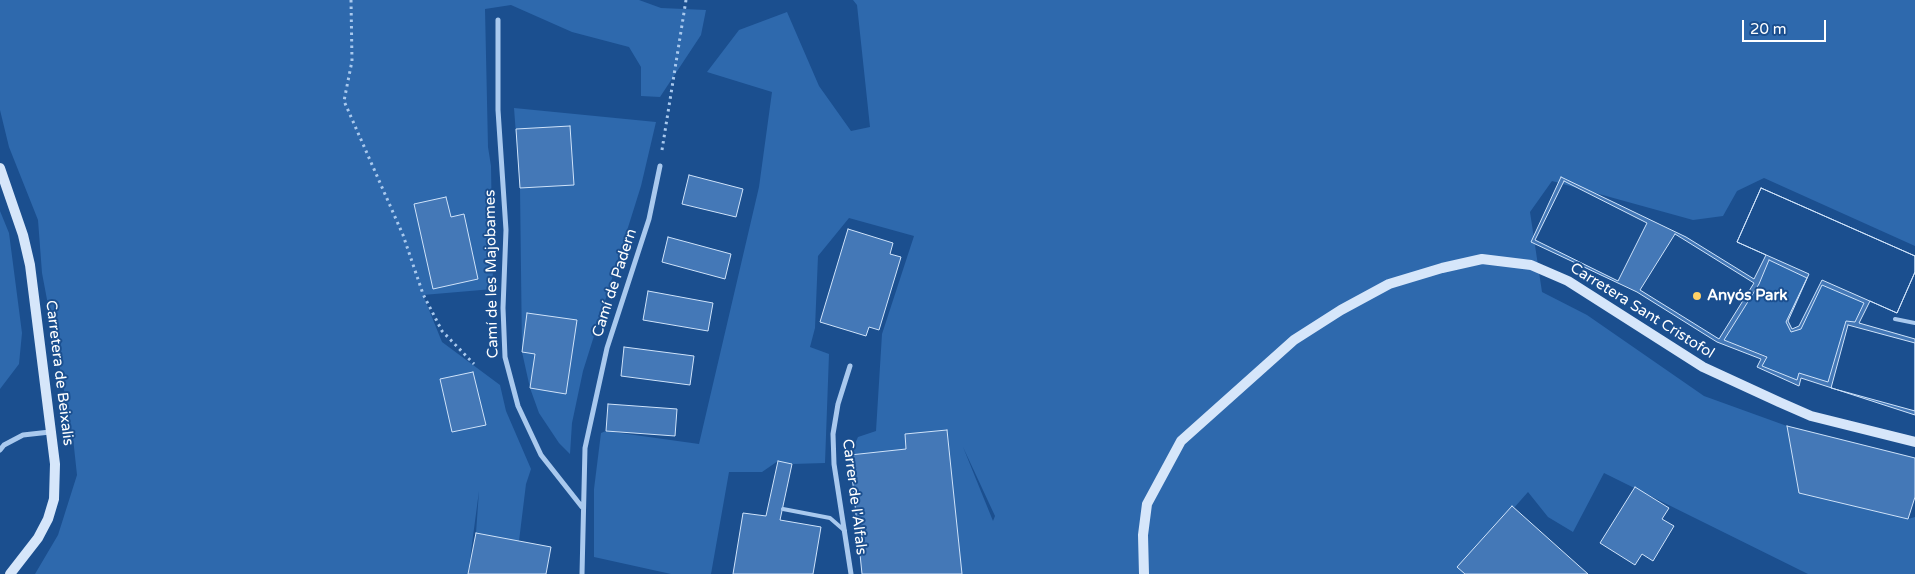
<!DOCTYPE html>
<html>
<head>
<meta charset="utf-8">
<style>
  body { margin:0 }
  #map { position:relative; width:1915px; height:574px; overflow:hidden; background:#1b4f8f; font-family:"Varela Round",sans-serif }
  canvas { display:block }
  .scale { position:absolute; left:1742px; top:20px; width:84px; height:22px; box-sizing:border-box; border:2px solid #fff; border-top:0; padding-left:6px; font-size:15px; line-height:18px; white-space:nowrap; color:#fff; -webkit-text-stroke:4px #1b4f8f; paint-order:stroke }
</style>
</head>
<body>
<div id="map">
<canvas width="1915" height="574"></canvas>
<div class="scale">20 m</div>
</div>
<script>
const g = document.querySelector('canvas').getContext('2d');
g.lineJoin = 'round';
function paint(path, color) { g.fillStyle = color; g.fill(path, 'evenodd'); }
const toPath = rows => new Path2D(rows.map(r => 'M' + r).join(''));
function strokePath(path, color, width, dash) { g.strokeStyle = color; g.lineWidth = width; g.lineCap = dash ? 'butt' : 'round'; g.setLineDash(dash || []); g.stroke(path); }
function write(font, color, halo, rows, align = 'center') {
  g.font = font + ' "Varela Round",sans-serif'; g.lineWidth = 4; g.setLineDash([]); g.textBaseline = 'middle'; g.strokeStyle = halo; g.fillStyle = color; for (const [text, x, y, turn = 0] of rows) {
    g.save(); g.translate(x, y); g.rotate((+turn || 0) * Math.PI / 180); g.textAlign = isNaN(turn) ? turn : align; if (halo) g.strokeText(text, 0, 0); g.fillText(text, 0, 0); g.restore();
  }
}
paint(toPath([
  [0,0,639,0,661,8,706,10,701,35,660,97,641,96,641,67,629,47,572,32,511,5,485,9,488,147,491,166,493,289,423,295,442,342,500,385,506,411,531,469,526,484,519,541,476,533,479,491,468,574,35,574,58,535,77,475,73,438,42,273,38,220,9,147,0,110],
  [853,0,1915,0,1915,246,1764,178,1737,191,1723,216,1693,220,1552,181,1530,212,1542,292,1587,315,1704,396,1787,426,1799,493,1908,519,1915,517,1915,574,1808,574,1604,473,1573,532,1548,517,1528,492,1460,569,1465,574,862,574,850,455,858,437,876,431,882,334,914,236,849,218,818,256,815,328,810,347,829,354,825,463,792,464,778,461,762,472,729,472,711,574,671,574,594,557,594,489,601,433,606,431,699,444,759,187,772,92,707,72,739,30,787,12,819,86,851,131,870,127,857,5],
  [963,447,995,516,993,521],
  [514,108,656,122,641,186,583,371,572,423,570,454,559,443,539,413,530,388,522,352,520,188],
  [0,211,9,233,22,333,19,364,0,389],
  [1769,260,1807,278,1786,322,1791,332,1801,328,1822,285,1864,303,1855,322,1846,321,1828,382,1799,373,1797,380,1762,366,1767,356,1724,340,1759,284]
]), '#2e69ad');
const building = toPath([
  [570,126,574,185,520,188,516,129,570,126],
  [689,175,743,189,736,217,682,204,689,175],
  [1561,177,1686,237,1754,279,1766,255,1737,242,1761,188,1915,256,1915,272,1897,313,1870,301,1859,323,1915,339,1915,415,1801,378,1799,386,1757,367,1761,359,1717,342,1637,292,1531,242,1561,177],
  [1769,260,1807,278,1786,322,1791,332,1801,329,1822,285,1864,303,1855,322,1846,321,1828,382,1799,373,1797,380,1762,366,1767,357,1724,340,1759,284,1769,260],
  [1564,181,1647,223,1618,281,1535,240,1564,181],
  [1761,188,1915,256,1915,272,1897,313,1822,280,1799,326,1792,329,1788,321,1809,274,1737,242,1761,188],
  [446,197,451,217,464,214,478,279,433,289,414,204,446,197],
  [848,229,893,243,890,254,901,257,879,330,869,327,866,336,820,322,848,229],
  [1675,234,1754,283,1719,339,1640,290,1675,234],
  [668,237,731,254,725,279,662,262,668,237],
  [648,291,713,303,708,331,643,320,648,291],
  [527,313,577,320,566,394,530,388,535,354,522,352,527,313],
  [1848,325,1915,343,1915,411,1831,388,1848,325],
  [624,347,694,356,690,385,621,376,624,347],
  [473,372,486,425,452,432,440,379,473,372],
  [608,404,677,409,675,436,606,431,608,404],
  [1787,426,1915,458,1915,497,1908,519,1799,493,1787,426],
  [947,430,962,574,862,574,850,455,906,449,905,434,947,430],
  [778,461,792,464,780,520,821,527,813,574,733,574,743,513,766,516,778,461],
  [1635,487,1669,508,1662,519,1674,526,1653,561,1642,554,1635,565,1600,543,1635,487],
  [1512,506,1588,574,1465,574,1457,567,1512,506],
  [476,533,551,547,546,574,468,574,476,533]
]);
paint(building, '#4478b7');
strokePath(building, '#cfe3fa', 1);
strokePath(toPath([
  [351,0,352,61,344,101,403,235,423,294,442,331,474,364],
  [662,150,686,0]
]), '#a9c9ee', 3, [2.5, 4]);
strokePath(toPath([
  [1895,319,1915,323],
  [783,509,830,518,845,531]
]), '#a9c9ee', 4);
strokePath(toPath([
  [498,20,498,110,506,230,503,308,505,357,518,406,541,455,582,507],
  [850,366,838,404,833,434,834,464,851,574],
  [0,450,4,445,23,435,50,432],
  [582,574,585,448,607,348,649,219,660,166]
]), '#a9c9ee', 5);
strokePath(toPath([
  [0,168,23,235,30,265,55,464,54,499,48,519,38,538,10,574],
  [1144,574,1143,535,1147,504,1181,441,1294,340,1341,310,1389,284,1442,268,1482,259,1531,265,1568,281,1703,367,1779,402,1811,416,1915,442]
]), '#d6e6fa', 10);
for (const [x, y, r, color] of [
  [1697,296,5,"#ffd166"]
]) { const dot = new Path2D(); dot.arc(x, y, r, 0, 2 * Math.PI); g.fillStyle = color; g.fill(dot); strokePath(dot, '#1b4f8f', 2); }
write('15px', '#fff', '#1b4f8f', [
  ["Camí de les Majobames",492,274,-91],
  ["Camí de Padern",615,283,-72],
  ["Carretera Sant Cristofol",1642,311,32],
  ["Carretera de Beixalis",59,373,83],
  ["Carrer de l'Alfals",854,497,83]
]);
write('bold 15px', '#fff', '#1b4f8f', [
  ["Anyós Park",1707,296]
], 'left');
</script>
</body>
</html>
